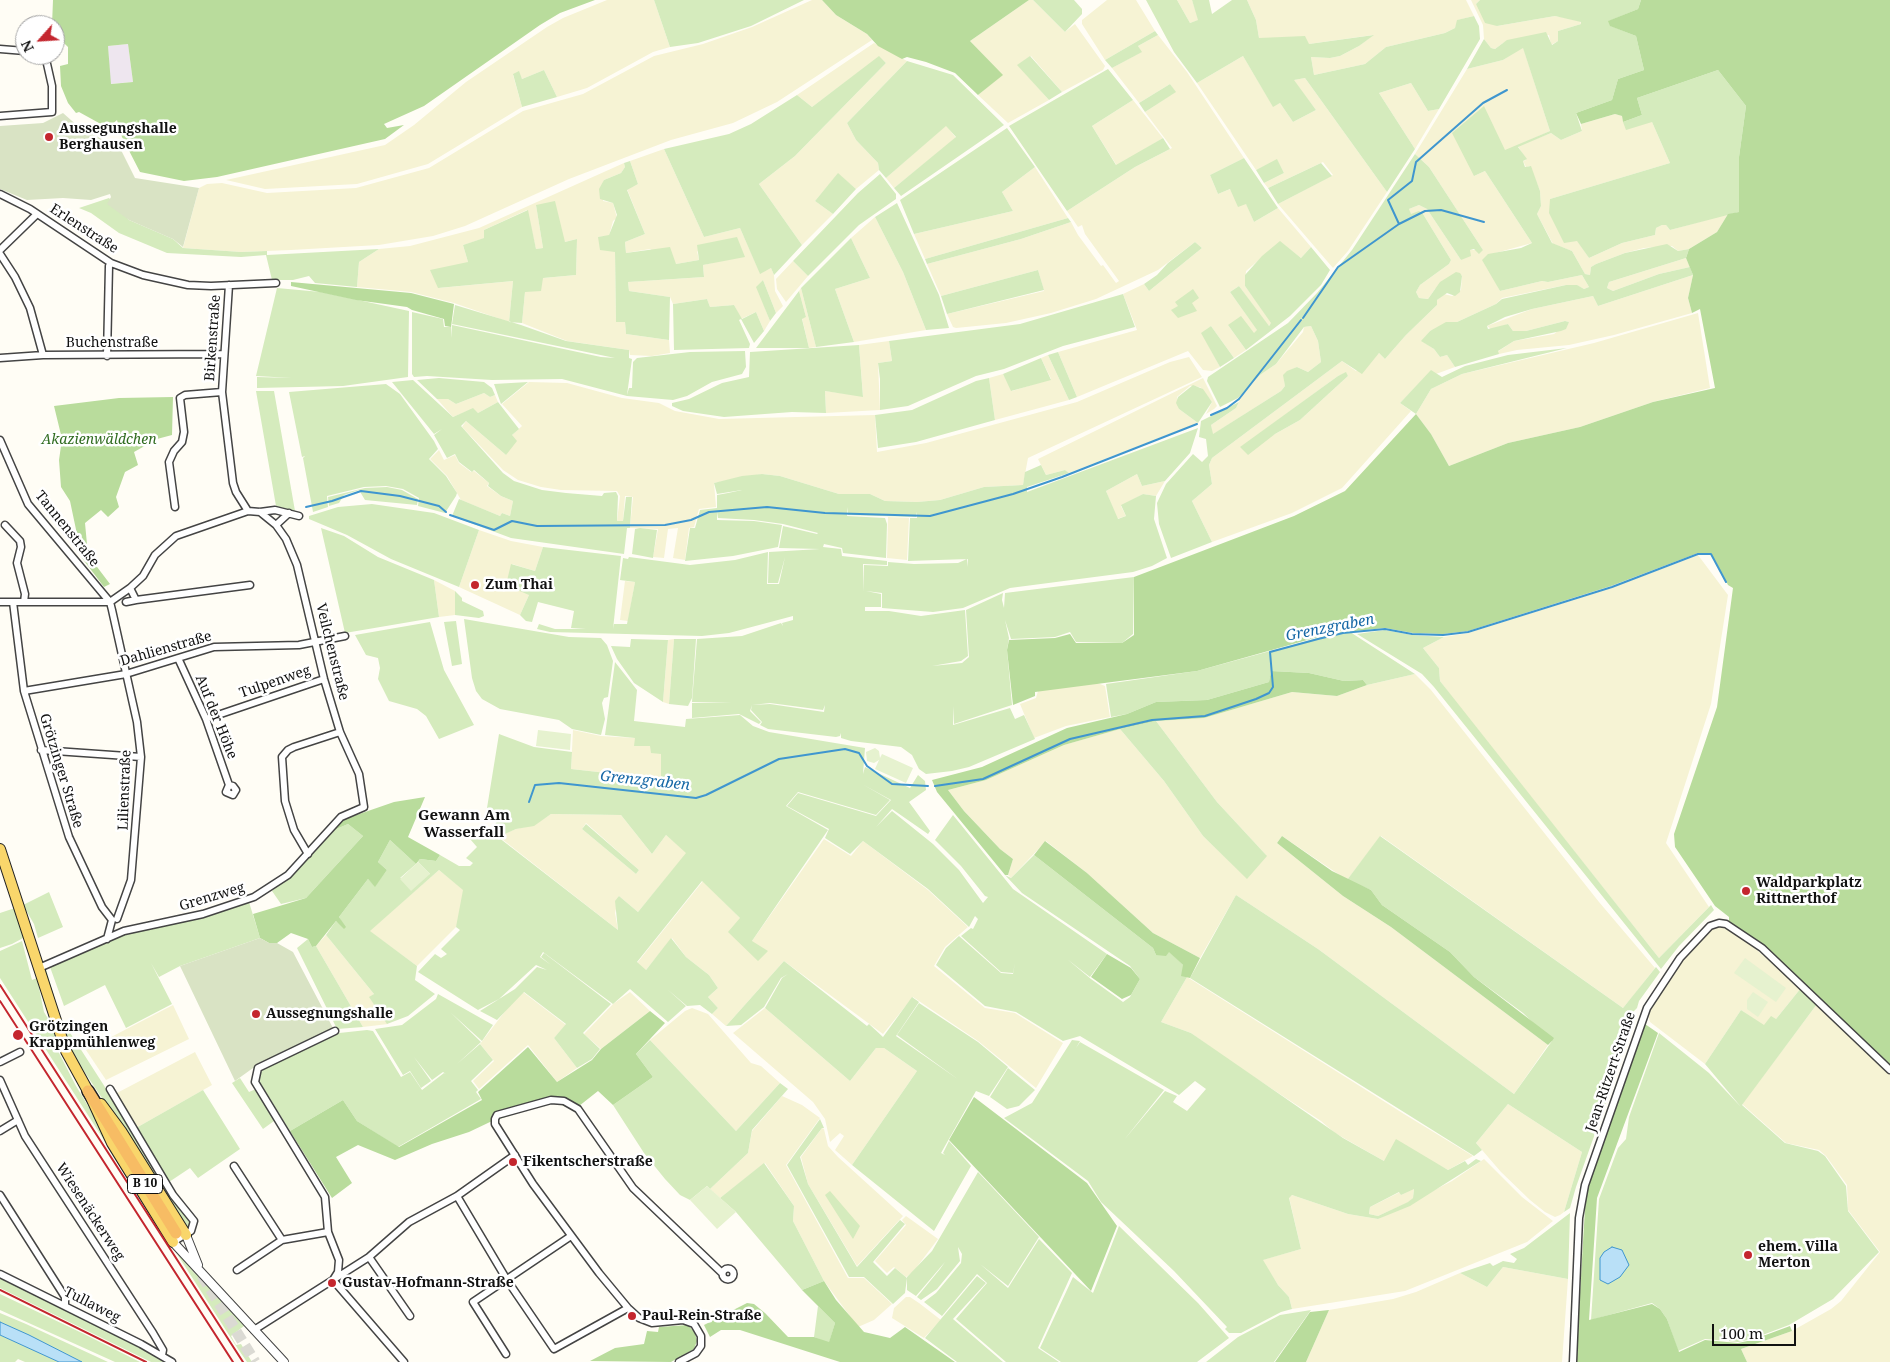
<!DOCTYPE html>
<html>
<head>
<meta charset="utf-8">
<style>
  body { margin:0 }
  #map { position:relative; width:1890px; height:1362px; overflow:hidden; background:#fffdf5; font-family:"Noto Serif",serif }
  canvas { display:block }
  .north { position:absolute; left:15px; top:15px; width:50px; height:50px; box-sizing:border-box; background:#fff; border:1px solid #a0a0a0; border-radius:50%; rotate:244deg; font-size:14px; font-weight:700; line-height:20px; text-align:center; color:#111 }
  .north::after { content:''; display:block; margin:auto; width:18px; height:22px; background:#c4262e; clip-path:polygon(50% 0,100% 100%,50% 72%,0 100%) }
  .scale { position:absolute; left:1712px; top:1324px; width:84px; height:22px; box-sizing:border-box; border:2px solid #111; border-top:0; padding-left:6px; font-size:15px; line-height:18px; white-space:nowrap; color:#111; -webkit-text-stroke:4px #fff; paint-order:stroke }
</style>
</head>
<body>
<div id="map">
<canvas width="1890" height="1362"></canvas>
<div class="north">N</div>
<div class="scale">100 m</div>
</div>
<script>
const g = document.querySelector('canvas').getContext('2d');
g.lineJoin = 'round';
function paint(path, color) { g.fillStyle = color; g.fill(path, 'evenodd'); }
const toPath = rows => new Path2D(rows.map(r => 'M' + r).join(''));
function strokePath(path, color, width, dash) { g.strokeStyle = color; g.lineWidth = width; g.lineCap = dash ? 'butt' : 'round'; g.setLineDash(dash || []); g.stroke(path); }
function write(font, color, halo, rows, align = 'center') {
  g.font = font + ' "Noto Serif",serif'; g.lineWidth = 5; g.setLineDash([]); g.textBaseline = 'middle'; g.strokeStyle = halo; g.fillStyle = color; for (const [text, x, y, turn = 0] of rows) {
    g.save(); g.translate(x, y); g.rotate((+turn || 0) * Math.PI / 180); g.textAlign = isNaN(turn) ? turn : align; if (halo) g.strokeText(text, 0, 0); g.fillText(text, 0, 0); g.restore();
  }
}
paint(toPath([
  [128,44,133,82,110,84,108,46]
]), '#eee6ef');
paint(toPath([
  [607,0,654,0,670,47,653,52,587,88,557,97,544,70,522,79,518,72,513,75,522,107,428,164,357,184,265,189,226,180,385,145,414,125,466,82,547,27,563,18],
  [812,0,822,0,836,15,867,34,872,40,777,102,733,123,671,140,569,179,465,226,433,236,379,245,291,250,241,252,183,248,199,188,207,184,222,183,267,193,356,188,429,168,523,111,583,94,654,56,703,44,752,27],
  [1029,0,1033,0,1065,32,1075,24,1105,66,1103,70,1062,92,1031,56,1018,65,1049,100,1008,123,978,95,1002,75,970,41],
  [1107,0,1136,0,1155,31,1105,60,1082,24,1082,20],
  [1177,0,1192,0,1199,20,1190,23],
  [1247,0,1466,0,1474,16,1458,20,1455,28,1445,33,1386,47,1365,64,1314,75,1311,57,1330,58,1340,56,1359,46,1373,35,1309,44,1259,38,1256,20],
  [1471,0,1480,0,1476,4,1497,26,1555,16,1580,20,1581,24,1558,31,1558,41,1551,45,1549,35,1503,43,1495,49,1491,48,1484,39,1483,25],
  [1158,35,1187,72,1244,158,1210,175,1218,194,1230,189,1246,203,1254,222,1278,208,1311,247,1301,258,1280,242,1246,271,1245,286,1272,323,1268,326,1239,286,1230,292,1258,331,1254,334,1228,325,1246,350,1234,358,1211,326,1202,333,1220,367,1212,371,1203,370,1188,351,1077,397,1058,352,1137,330,1123,294,1144,284,1149,291,1202,248,1195,242,1158,270,1096,299,1051,313,1006,323,956,328,953,327,947,314,1044,291,1038,270,941,296,927,264,1021,239,1071,222,1078,235,1101,266,1103,265,1116,283,1119,281,1085,234,1082,225,1078,227,1067,211,1135,167,1172,148,1145,112,1175,92,1170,84,1139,103,1112,68,1141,52,1138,46],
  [874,43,907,61,847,123,856,140,878,163,879,170,856,189,838,174,815,201,833,214,802,245,759,184,795,156,886,63,879,57,812,107,797,95],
  [1523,47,1550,131,1505,151,1474,176,1485,171,1532,243,1492,254,1486,263,1500,291,1542,281,1548,282,1582,275,1589,287,1584,289,1576,285,1566,285,1502,298,1496,304,1457,322,1430,331,1422,341,1434,349,1440,357,1447,355,1455,367,1436,374,1431,371,1400,403,1411,411,1342,488,1292,513,1212,542,1192,501,1212,484,1209,465,1212,458,1342,361,1356,371,1379,353,1385,359,1406,335,1437,305,1437,300,1444,294,1452,296,1461,290,1462,275,1435,289,1428,299,1419,298,1416,292,1420,285,1449,264,1451,260,1423,214,1410,214,1409,209,1419,205,1427,209,1461,260,1470,250,1483,250,1429,167,1415,154,1467,69,1503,60],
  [1346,373,1348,376,1300,420,1275,434,1240,448,1338,376],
  [1243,56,1273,106,1280,103,1293,122,1316,110,1293,80,1305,78,1387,192,1348,251,1333,268,1278,204,1333,175,1323,162,1268,188,1264,183,1284,173,1277,160,1256,170,1197,83],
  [1411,83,1428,111,1439,109,1415,149,1379,93],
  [1133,100,1163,138,1117,166,1092,126],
  [1615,114,1622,116,1623,122,1652,122,1670,163,1550,199,1589,258,1622,243,1655,235,1656,228,1662,225,1666,225,1670,230,1728,214,1717,232,1689,249,1678,251,1672,246,1644,248,1625,253,1596,264,1591,267,1590,275,1585,274,1572,251,1553,244,1537,214,1541,206,1540,191,1530,166,1526,167,1523,161,1526,160,1518,146,1551,133,1561,140,1582,131,1581,124],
  [946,125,956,138,894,188,886,178],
  [664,149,704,237,740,228,760,273,771,268,774,275,775,291,783,306,776,313,763,280,757,287,770,321,764,331,756,312,741,319,734,305,710,307,707,299,673,304,670,297,629,291,628,282,704,277,703,265,712,263,697,251,699,260,676,264,650,249,626,253,625,242,645,234,627,189,638,184,630,161],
  [624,163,625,167,621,173,604,180,603,201,613,203,617,218,613,221,609,236,598,237,615,252,616,321,625,322,626,334,669,340,670,353,652,356,630,355,629,350,567,341,522,323,525,292,543,278,576,275,577,239,565,242,536,205,543,248,536,249,527,210,484,230,485,238,463,245,468,262,439,288,513,281,509,322,454,303,411,292,357,287,359,262,379,249,410,246,479,228],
  [1035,167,1068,218,925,259,914,234,1013,211,1002,192],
  [875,217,903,272,926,330,854,342,835,289,870,278,851,238],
  [1686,258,1690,267,1659,274,1613,291,1607,288,1609,282],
  [793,261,808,276,786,302,777,289,776,279],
  [1693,275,1688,298,1692,313,1614,335,1569,345,1517,350,1499,354,1497,352,1514,341,1554,334,1569,322,1565,321,1526,331,1513,331,1508,324,1492,330,1487,326,1532,309,1593,296,1598,306],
  [801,288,816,347,809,348,802,318,806,317,799,291],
  [1698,313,1710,388,1653,402,1580,427,1508,443,1449,466,1431,434,1416,414,1431,389,1462,374,1594,343],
  [1311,326,1318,341,1321,362,1308,372,1297,367,1284,375,1285,386,1281,391,1212,435,1211,425,1236,408,1239,402,1238,398,1260,375,1276,364,1303,332,1304,327],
  [889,341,892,361,878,363,880,410,826,413,825,391,863,396,859,345],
  [1048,355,1069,400,995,420,989,378,1003,374,1012,391,1051,379,1041,358],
  [1189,357,1202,377,1028,458,1023,485,984,487,940,500,917,502,885,501,870,494,839,494,780,476,762,474,714,483,716,507,699,509,694,527,689,528,685,560,673,558,678,528,668,529,664,558,653,557,658,529,630,528,633,497,625,496,623,521,617,521,620,496,617,491,561,490,541,487,518,480,503,470,462,427,466,421,506,455,512,435,522,426,502,404,529,382,567,383,622,398,659,403,675,411,719,419,875,415,877,452,926,443,1077,402,1170,362],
  [1203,378,1217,406,1214,409,1206,414,1212,402,1200,387,1190,386,1177,397,1179,409,1198,423,1069,473,1065,470,1046,475,1038,459],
  [484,393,490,397,495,395,498,402,478,413,472,409,453,417,437,399,448,399,456,404],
  [439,450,444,460,455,455,459,463,471,472,474,471,489,483,487,486,501,496,513,501,510,516,502,513,500,516,461,500,447,476,430,459],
  [1137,474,1142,486,1165,481,1156,496,1143,494,1121,506,1126,516,1117,519,1106,491],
  [888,517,909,518,907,560,887,558],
  [479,530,511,541,543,547,535,571,512,564,529,595,520,615,459,587],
  [1698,555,1728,595,1711,704,1666,843,1709,907,1659,958,1457,704,1440,681,1439,668,1423,648,1444,637,1468,633,1611,588],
  [434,580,455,591,455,615,439,617],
  [625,581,635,582,628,621,620,620],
  [674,639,669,704,663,702,668,640],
  [1415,674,1431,690,1599,902,1655,968,1633,996,1623,1008,1381,836,1347,880,1282,836,1277,843,1343,896,1391,927,1548,1045,1514,1094,1318,949,1236,895,1200,958,1153,933,1087,873,1046,841,1011,878,1008,875,1013,859,1000,849,964,811,948,790,986,780,1064,745,1120,729,1164,781,1203,836,1247,878,1266,855,1217,802,1156,721,1204,718,1292,692,1337,696,1367,685],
  [1090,680,1105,686,1110,717,1066,726,1034,738,1020,704,1036,698,1038,691],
  [573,730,601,736,635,738,650,746,661,754,661,782,624,779,616,774,571,769],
  [551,814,621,815,652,854,666,835,687,853,638,912,619,896,615,913,618,930,498,836,516,829,534,825],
  [586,823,639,870,636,874,582,829],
  [824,839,851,856,863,841,928,890,968,927,945,947,934,966,985,1008,1015,1013,1063,1043,1036,1088,978,1041,913,997,883,1034,784,961,726,1026,712,1014,718,1008,708,997,718,988,709,975,686,957,672,938,645,971,637,963,703,881,740,918,752,941],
  [439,870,464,890,460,917,456,927,417,966,369,931],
  [1717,927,1724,927,1743,938,1801,988,1776,1019,1764,1026,1741,1010,1705,1064,1650,1022,1648,1014,1649,1009,1685,956,1711,930],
  [326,935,374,994,370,998,388,1024,363,1027,316,946],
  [1187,977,1404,1114,1473,1156,1448,1170,1433,1162,1384,1161,1335,1133,1321,1121,1228,1060,1191,1033,1161,1022],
  [523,992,566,1025,554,1038,577,1068,557,1082,528,1045,479,1089,473,1081,494,1061,480,1044,509,1006],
  [630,992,650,1011,601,1049,584,1034,613,1004],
  [1817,1004,1890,1074,1890,1362,1747,1362,1741,1349,1792,1331,1831,1309,1841,1301,1880,1252,1848,1210,1847,1185,1826,1156,1819,1150,1786,1143,1742,1104],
  [173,1005,189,1039,106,1080,86,1050],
  [692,1008,708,1014,751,1063,761,1066,780,1083,736,1131,650,1040,685,1011],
  [765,1008,850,1081,876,1048,884,1048,917,1071,852,1165,835,1150,844,1136,840,1133,830,1142,825,1119,813,1102,733,1033],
  [195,1052,212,1085,136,1128,115,1094],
  [782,1096,802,1105,820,1118,786,1165,848,1278,864,1278,892,1304,874,1320,858,1327,824,1281,793,1221,794,1206,765,1163,720,1198,710,1189,748,1153,752,1131],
  [1508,1104,1582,1152,1564,1212,1560,1215,1555,1217,1545,1212,1530,1200,1501,1172,1476,1143],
  [822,1128,824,1129,828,1146,838,1157,903,1216,857,1266,808,1184,801,1157],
  [1484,1159,1522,1197,1553,1221,1527,1242,1405,1291,1292,1309,1289,1297,1278,1285,1262,1260,1301,1249,1289,1197,1292,1195,1348,1214,1378,1219,1452,1181],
  [1414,1188,1413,1198,1409,1202,1378,1216,1369,1214,1370,1207,1400,1192,1401,1195],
  [906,1216,938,1239,913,1272,906,1277,894,1267,887,1273,875,1261,906,1225,902,1220],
  [1503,1267,1568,1279,1562,1362,1306,1362,1329,1310,1393,1299,1416,1292,1460,1273,1487,1287],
  [906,1297,910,1297,919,1303,941,1320,924,1338,892,1318,894,1308]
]), '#f6f3d4');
paint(toPath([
  [654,0,804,0,751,26,698,43,670,47],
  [1033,0,1074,0,1082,9,1082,14,1065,32],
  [1146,0,1177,0,1190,23,1198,20,1192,0,1209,0,1212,14,1232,0,1247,0,1256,20,1259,38,1305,36,1309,44,1374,35,1359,46,1340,56,1330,58,1311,57,1314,75,1365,64,1386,47,1445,33,1455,28,1457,20,1474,16,1479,26,1480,39,1439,109,1428,111,1411,83,1379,93,1415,149,1387,192,1305,78,1294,80,1316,110,1293,122,1280,103,1273,107,1243,56,1197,83,1174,52],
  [1480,0,1641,0,1638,9,1609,21,1611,26,1636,36,1644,70,1618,79,1612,100,1576,113,1582,131,1561,140,1551,133,1518,147,1527,159,1523,161,1525,167,1531,166,1540,191,1541,206,1537,214,1552,243,1572,251,1585,274,1590,275,1591,267,1596,264,1625,253,1667,244,1678,251,1689,249,1686,258,1609,282,1607,288,1613,291,1659,274,1690,267,1693,275,1598,306,1593,296,1532,309,1505,317,1487,326,1488,329,1508,324,1513,331,1526,331,1565,321,1569,322,1566,329,1561,331,1514,341,1498,351,1499,354,1455,367,1447,355,1440,357,1434,349,1421,341,1430,331,1446,322,1457,322,1496,304,1502,299,1566,285,1577,285,1584,289,1589,287,1582,275,1548,282,1542,281,1500,291,1482,260,1488,254,1521,248,1532,243,1485,171,1474,176,1452,133,1484,106,1505,150,1550,131,1523,48,1503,60,1467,69,1484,39,1491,48,1495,49,1507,40,1546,32,1552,45,1558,41,1558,31,1581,24,1581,22,1555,16,1497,26,1485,23,1476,4],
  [1155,31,1158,35,1138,46,1142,52,1112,68,1105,60],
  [879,56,886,63,795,156,759,184,802,245,774,275,771,268,760,274,740,228,704,237,664,149,729,134,751,124,797,95,812,107],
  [1030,56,1062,92,1049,100,1017,65],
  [907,61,953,75,1004,125,901,196,894,188,956,137,946,126,886,178,879,170,878,163,856,140,847,123],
  [1108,69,1133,100,1092,126,1116,165,1163,138,1170,149,1135,167,1067,211,1009,126],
  [544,70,557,97,522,107,513,74,519,71,522,79],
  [1718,70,1746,106,1739,157,1739,212,1670,230,1666,225,1662,225,1656,228,1655,235,1622,243,1589,258,1577,241,1564,243,1549,213,1550,199,1670,163,1652,122,1626,130,1623,122,1642,115,1637,98],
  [1170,84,1176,92,1145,112,1139,103],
  [1007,128,1035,167,1002,192,1013,211,914,234,900,200],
  [1415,154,1429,167,1483,250,1479,254,1474,249,1470,250,1471,256,1461,260,1427,209,1419,205,1409,209,1411,214,1419,211,1423,214,1451,260,1449,264,1420,285,1416,292,1419,298,1428,299,1440,282,1456,272,1460,273,1462,276,1460,292,1455,296,1447,293,1437,300,1437,305,1406,335,1385,359,1379,353,1362,374,1342,361,1212,458,1209,465,1212,484,1192,501,1212,542,1171,558,1159,524,1157,503,1166,484,1193,454,1202,462,1208,456,1206,439,1199,437,1201,421,1239,402,1236,408,1211,425,1213,434,1281,391,1285,386,1283,375,1287,371,1297,367,1308,372,1321,362,1318,341,1311,326,1304,327,1276,364,1260,375,1238,398,1220,407,1207,381,1208,377,1288,323,1317,293,1352,250],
  [1244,158,1278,208,1254,222,1246,204,1238,207,1230,189,1218,194,1210,175],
  [1277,159,1284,173,1264,183,1256,170],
  [630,161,638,184,627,190,645,234,625,242,626,253,670,247,676,264,699,260,697,245,737,237,745,257,703,265,704,277,628,282,629,291,670,297,669,340,626,334,625,322,616,322,615,252,600,250,598,237,609,235,617,215,613,203,600,199,599,189,604,180,621,173,625,167,624,163],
  [1321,163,1332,176,1278,204,1268,188],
  [838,173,856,189,833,214,815,201],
  [880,174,896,194,896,199,859,225,808,276,793,261,858,193],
  [109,198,129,220,173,239,183,248,241,252,267,251,267,255,379,249,359,262,357,287,315,283,309,276,293,280,272,280,266,255,241,257,167,253,119,233,91,213,79,208],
  [555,201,565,242,577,239,576,275,543,278,541,291,525,292,522,323,509,322,513,281,438,288,430,270,468,262,463,245,484,238,484,230,528,210,536,249,543,248,536,205],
  [897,203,939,295,949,328,926,330,903,272,875,217],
  [1068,218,1071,222,1021,239,927,264,925,259],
  [851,238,870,278,835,289,854,342,816,347,801,288],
  [1280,241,1301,258,1311,247,1330,270,1321,285,1290,316,1246,350,1228,325,1241,316,1254,333,1257,330,1230,292,1239,286,1269,326,1271,323,1245,286,1245,275,1262,256],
  [1195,242,1202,248,1149,291,1144,284,1157,275,1168,263],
  [1038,270,1044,290,947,314,941,296],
  [763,280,776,313,770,321,756,287],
  [277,288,321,292,409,311,408,377,343,386,257,388,257,377,292,378,256,376],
  [1193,289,1199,298,1192,303,1197,311,1178,318,1171,310,1178,306,1175,302],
  [799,291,806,317,802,319,809,348,756,348],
  [1123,294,1135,327,1063,346,1004,369,976,376,908,406,880,410,880,379,878,363,892,361,889,341,1020,324],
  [707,299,710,307,734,305,742,319,756,312,764,331,754,343,741,319,739,320,750,344,749,348,674,350,673,304],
  [455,305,521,325,566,341,629,350,629,358,632,359,627,395,629,388,632,388,633,362,637,358,690,352,745,351,746,367,742,374,712,382,687,396,673,400,627,396,562,379,492,380,427,376,414,377,412,374,412,312,443,319,444,327,451,327,451,338,452,325,601,357,615,358,452,324],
  [1211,326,1234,358,1220,367,1201,333],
  [859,345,863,397,825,391,826,413,792,412,724,417,683,411,672,406,672,403,689,399,722,383,749,377,750,352],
  [1567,348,1462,374,1431,389,1416,414,1400,403,1431,370,1442,377,1465,366,1508,355],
  [1058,352,1077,397,1069,400,1048,355],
  [1041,358,1051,380,1011,391,1003,374],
  [1346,372,1348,376,1300,420,1275,434,1248,455,1240,447,1338,376],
  [439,378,484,382,492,388,495,395,490,397,484,393,456,404,448,399,437,399,417,380],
  [989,378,995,420,916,442,878,448,875,415,912,410,976,381],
  [413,380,453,417,473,408,478,413,498,402,519,429,512,435,517,441,506,455,466,421,461,426,503,473,514,481,542,490,566,493,602,496,604,493,616,492,618,496,617,521,623,521,626,497,632,497,630,528,627,528,624,554,511,538,452,516,459,499,500,516,502,513,510,516,513,501,501,496,488,486,489,483,474,470,472,472,459,462,455,454,447,458,434,435,442,429,434,434,392,382],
  [528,382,501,404,494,384],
  [386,384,400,394,434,441,438,449,429,459,446,476,457,493,456,496,445,513,418,506,419,498,403,489,386,486,364,487,327,496,328,507,313,512,303,458,305,456,302,457,289,392],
  [1193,385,1203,389,1212,402,1198,423,1179,409,1176,403,1178,397],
  [256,391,274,391,295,511,276,506],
  [1198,428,1190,453,1165,481,1142,486,1137,474,1106,491,1118,519,1126,516,1121,505,1143,494,1156,496,1154,519,1167,558,1152,566,1133,572,1010,588,963,608,933,612,882,608,882,593,866,591,881,594,881,607,865,607,865,611,889,611,921,616,965,610,968,656,961,661,932,666,962,663,969,657,966,610,1003,593,1002,600,1004,608,1005,593,1134,577,1133,634,1122,643,1076,642,1070,632,1055,637,1011,639,1005,620,1009,638,1007,650,1012,705,954,724,953,706,953,725,1010,708,1015,719,1024,715,1035,739,969,767,952,771,926,774,919,769,912,755,901,747,851,741,841,738,841,733,840,736,836,737,768,729,760,725,762,722,751,710,752,705,770,704,824,712,825,705,823,710,770,703,752,705,750,711,761,722,759,724,739,714,692,718,692,703,732,702,692,702,697,639,742,636,781,623,783,626,782,623,793,620,793,616,729,633,702,636,550,632,537,629,539,624,555,629,586,629,571,628,574,611,538,602,532,622,526,621,520,615,529,595,506,585,511,564,535,571,543,547,621,556,613,629,614,624,627,624,635,582,620,580,623,558,628,559,629,557,690,565,735,560,768,552,767,584,779,584,785,557,778,583,768,583,769,552,820,549,779,548,783,526,817,534,818,533,783,524,754,520,718,518,717,512,717,520,754,521,782,525,778,547,733,556,685,561,690,528,695,528,700,510,717,508,717,495,728,493,732,512,728,493,742,490,717,494,714,483,742,476,762,474,780,476,839,494,870,494,885,501,917,502,940,500,984,487,1023,485,1025,472,1041,465,1046,475,1065,470,1069,473,1027,487,1027,492],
  [847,507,848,515,916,517,917,512,917,518,910,518,908,561,968,559,968,567,967,559,958,563,914,564,888,562,888,566,864,565,864,592,863,564,887,565,887,561,842,556,841,549,823,547,824,544,842,548,843,553,886,558,887,524,885,518,847,516],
  [387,487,402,490,418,499,417,505,365,500,359,490,344,495,339,503,329,506,328,497,365,488],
  [372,504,434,513,479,530,459,587,391,559,347,535,309,519,309,516,338,507],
  [321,528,344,536,378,557,434,580,439,617,345,633],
  [640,528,657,530,653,558,632,554,635,529],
  [455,591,462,598,462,601,483,611,484,616,479,618,455,615],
  [464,619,569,637,601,638,607,645,613,661,608,697,604,698,602,703,605,719,601,735,572,729,559,720,500,709,482,699,476,691,472,678],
  [456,621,462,664,452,666,444,622],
  [430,622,444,670,474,725,439,739,426,716,417,709,389,701,378,679,380,668,378,658,366,655,355,635],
  [1347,630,1415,674,1367,685,1363,680,1344,681,1309,673,1271,671,1269,682,1207,700,1156,702,1127,714,1111,717,1106,684,1197,671],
  [1385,630,1412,635,1444,637,1423,648,1439,668,1440,681,1659,958,1711,905,1714,910,1679,946,1661,969,1434,687,1422,674,1357,634],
  [631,639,668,640,663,702,634,683,617,659,611,646,630,647],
  [674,639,696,639,692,698,688,706,669,704],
  [615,662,637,690,634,721,685,727,686,719,740,715,753,726,769,732,865,748,863,774,865,767,910,788,918,775,925,781,926,790,909,802,930,831,928,834,892,809,876,827,892,811,933,844,959,870,983,903,988,897,985,896,961,866,935,840,953,815,1013,889,1107,954,1090,977,1067,959,1091,979,1123,1002,1130,997,1140,979,1130,966,1022,893,1005,875,1011,878,1034,855,1153,948,1156,955,1169,951,1183,965,1187,977,1161,1022,1191,1033,1343,1138,1384,1161,1396,1139,1448,1170,1465,1161,1468,1165,1476,1159,1481,1161,1410,1206,1378,1219,1348,1214,1292,1195,1289,1198,1301,1249,1263,1260,1278,1285,1289,1297,1292,1309,1281,1312,1241,1333,1229,1333,1225,1329,1227,1327,1174,1271,1101,1202,1088,1181,1004,1118,1032,1103,1072,1040,1080,1041,1076,1048,1080,1042,1164,1090,1124,1140,1165,1091,1177,1096,1173,1102,1187,1111,1206,1089,1195,1081,1179,1095,1080,1036,1063,1041,1016,1012,985,1006,936,965,946,948,959,936,1001,973,1013,974,1015,963,1013,973,1001,972,961,936,971,928,973,929,978,919,975,916,969,927,928,889,863,841,850,854,825,838,829,829,787,806,798,793,876,816,891,800,862,784,890,800,876,815,798,792,786,806,828,830,752,941,768,951,758,961,728,932,740,918,702,881,637,962,646,970,671,938,686,957,709,975,718,988,708,997,718,1008,712,1014,700,1005,687,1006,667,989,686,1006,668,1022,630,989,613,1004,543,952,540,957,551,965,541,957,544,953,611,1004,583,1033,600,1049,592,1059,577,1068,554,1038,566,1024,524,992,497,1020,480,1011,515,989,537,967,547,970,536,965,499,999,478,1010,418,972,435,954,441,958,447,954,441,949,460,930,456,927,463,890,439,870,370,931,417,966,415,980,435,994,408,1016,387,1024,369,997,374,994,326,935,336,921,345,928,339,917,368,879,375,886,387,870,378,862,390,840,416,864,400,878,430,874,418,862,420,859,436,861,440,855,459,866,470,866,473,863,466,858,477,847,470,839,473,830,494,833,498,811,487,808,499,734,534,747,572,752,571,769,616,774,624,779,661,782,661,754,651,753,650,746,634,746,635,738,605,735],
  [551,814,621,815,652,854,666,835,686,853,638,912,619,896,615,901,618,930,498,837,516,829,534,826],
  [1414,1189,1413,1198,1408,1202,1378,1216,1369,1214,1370,1207,1399,1192,1401,1195],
  [1156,721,1217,802,1267,856,1247,879,1203,836,1164,781,1120,729],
  [348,824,363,836,306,898,281,904,272,891,308,859,327,833],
  [586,824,639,870,636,874,582,829],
  [1380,836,1623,1008,1656,967,1660,972,1639,1001,1637,1008,1631,1014,1635,1017,1612,1078,1614,1080,1576,1187,1570,1208,1564,1212,1582,1152,1508,1104,1476,1143,1482,1150,1474,1156,1190,978,1236,895,1318,949,1514,1094,1552,1041,1523,1013,1474,977,1450,952,1382,905,1371,890,1347,880],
  [49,892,63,927,38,938,34,924,23,905],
  [249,902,260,938,180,966,159,977,151,963,172,1004,126,1028,105,985,64,1006,50,967,125,934,188,921],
  [15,908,25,937,12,944,0,948,0,913],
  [308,939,312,947,316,946,363,1027,337,1029,297,948],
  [22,941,32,980,37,978,44,1012,53,1027,59,1053,76,1086,172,1244,243,1322,244,1326,231,1336,236,1345,241,1344,252,1362,247,1362,238,1349,0,978,0,951],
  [784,961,867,1026,869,1024,883,1037,912,997,919,1002,896,1036,959,1080,897,1035,919,1003,978,1042,1008,1067,989,1096,976,1091,941,1153,945,1155,943,1153,949,1141,971,1166,934,1231,852,1165,917,1071,884,1048,876,1048,850,1081,765,1008,782,978,788,974,781,978,764,1007,741,1025,726,1026],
  [46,969,60,1017,191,1221,188,1228,70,1050,44,971],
  [1801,988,1817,1004,1742,1105,1785,1143,1818,1151,1825,1156,1846,1186,1848,1211,1879,1252,1833,1299,1789,1325,1752,1339,1738,1342,1705,1339,1678,1351,1667,1319,1660,1309,1652,1303,1591,1320,1599,1199,1618,1148,1626,1139,1629,1117,1659,1033,1709,1073,1741,1107,1705,1064,1741,1010,1764,1025,1771,1016,1776,1019],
  [438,994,493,1025,482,1041,450,1012,481,1042,457,1064,480,1044,493,1060,471,1081,478,1090,476,1092,481,1099,398,1147,357,1121,343,1100,290,1131,258,1079,258,1071,330,1034,367,1030,373,1031,401,1077,410,1072,422,1090,444,1073,446,1074,443,1072,432,1080,414,1057,431,1081,421,1088,410,1071,403,1075,375,1029,402,1025,436,999],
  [650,1040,736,1131,780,1083,788,1089,752,1130,748,1153,710,1189,707,1186,690,1200,680,1195,665,1179,644,1153,613,1105,653,1077,636,1054],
  [1008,1068,1035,1090,1019,1106,1007,1109,990,1097],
  [240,1078,249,1092,256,1089,274,1121,263,1129,232,1083],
  [203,1090,240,1149,198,1178,190,1168,169,1182,136,1128],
  [820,1119,824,1128,822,1128,800,1157,808,1184,857,1267,900,1220,905,1224,873,1262,887,1276,895,1268,907,1278,905,1293,893,1304,864,1277,849,1277,787,1165],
  [764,1163,794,1206,793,1221,824,1281,802,1290,736,1212,720,1198],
  [978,1172,1039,1237,1008,1286,980,1264,1008,1288,1039,1239,1072,1273,1038,1348,1059,1362,1006,1362,956,1319,987,1283,977,1274,942,1316,924,1302,936,1293,961,1263,962,1254,958,1247,960,1261,937,1289,921,1300,917,1297,940,1269,945,1262,916,1296,907,1290,907,1277,932,1251],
  [830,1191,860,1226,853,1239,825,1195],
  [1570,1213,1568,1279,1503,1267,1487,1287,1460,1273,1490,1263,1493,1266,1503,1261,1514,1263,1517,1259,1510,1254,1524,1248],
  [1119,1226,1198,1303,1229,1338,1197,1362,1061,1362,1040,1348,1073,1277,1093,1293],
  [977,1276,986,1283,953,1319,1003,1362,957,1362,925,1338],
  [0,1278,153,1353,167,1362,151,1362,0,1288],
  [0,1294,82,1333,140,1362,115,1362,0,1310],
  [818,1306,835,1323,829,1343,814,1337],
  [1311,1310,1274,1362,1206,1362,1238,1337,1280,1315],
  [0,1313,26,1324,108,1362,82,1362,0,1322],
  [0,1335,40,1353,59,1362,25,1362,18,1359,15,1362,0,1362]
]), '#d5ebbd');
paint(toPath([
  [53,0,595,0,560,13,540,25,424,106,384,124,387,128,404,125,385,139,217,177,184,181,140,172,122,137,117,120,108,128,79,112,76,113,68,103,61,86,60,66,68,64,68,47,63,42,63,32,55,31,55,25,52,25],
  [128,44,133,82,111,84,108,46],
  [822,0,1029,0,970,41,1003,75,978,95,955,73,926,62,907,57,902,59,878,46,867,34,836,15],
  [1641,0,1890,0,1890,1065,1773,956,1729,921,1729,917,1715,906,1675,847,1674,834,1717,707,1733,588,1728,585,1711,553,1698,553,1611,586,1468,631,1443,634,1413,633,1385,628,1355,631,1350,628,1197,671,1035,692,1035,696,1013,705,1007,650,1009,640,1055,638,1070,634,1076,643,1122,643,1134,635,1134,577,1294,516,1345,491,1416,414,1431,434,1449,466,1508,443,1580,427,1653,402,1715,388,1700,309,1692,313,1688,298,1693,275,1686,258,1689,249,1717,232,1728,214,1739,212,1739,157,1746,106,1718,70,1637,98,1642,115,1623,122,1622,116,1615,114,1581,124,1576,113,1612,100,1618,79,1644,70,1636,36,1610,26,1608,21,1638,9],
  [291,282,411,293,454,304,451,327,445,326,444,319,412,310,407,307,356,300,291,286],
  [173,397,172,435,157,439,134,452,138,465,125,472,116,497,119,507,108,517,101,510,85,523,88,555,110,584,104,587,82,558,70,501,61,487,59,460,62,439,54,406,119,398],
  [1271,671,1309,673,1344,681,1363,680,1367,685,1337,696,1292,692,1204,718,1156,721,1120,729,1064,745,986,780,948,790,964,811,1000,849,1013,859,1008,875,1005,875,937,792,932,780,982,767,1067,728,1127,714,1156,702,1207,700,1269,682],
  [425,797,408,837,440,855,436,861,420,859,416,864,390,840,378,862,387,870,375,887,368,879,339,917,346,927,344,929,336,921,316,946,312,947,308,939,291,933,277,943,269,943,260,938,253,914,306,898,363,836,348,824,327,833,342,820,394,802],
  [1282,836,1332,871,1371,890,1382,905,1450,952,1474,977,1554,1038,1552,1041,1548,1045,1391,927,1343,896,1277,843],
  [1045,841,1087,873,1153,933,1200,958,1190,978,1181,976,1183,965,1169,952,1166,956,1156,955,1153,948,1034,855],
  [1107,954,1131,968,1140,979,1131,995,1122,999,1091,977],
  [650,1011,665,1023,636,1054,653,1077,613,1105,598,1091,574,1110,559,1104,545,1104,490,1122,469,1132,432,1144,395,1160,358,1145,336,1157,352,1183,332,1198,290,1131,343,1100,357,1121,399,1147,482,1100,478,1092,528,1047,557,1082,592,1060,601,1049],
  [1645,1024,1658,1033,1597,1198,1589,1320,1652,1304,1660,1309,1667,1319,1679,1352,1705,1340,1738,1343,1752,1340,1790,1326,1792,1331,1741,1349,1747,1362,1567,1362,1576,1360,1586,1192],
  [974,1097,1087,1183,1117,1226,1091,1291,949,1140],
  [824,1281,836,1300,864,1332,890,1338,905,1327,955,1362,840,1362,740,1330,721,1330,710,1337,704,1325,747,1303,754,1304,765,1313,788,1337,814,1337,829,1342,835,1323,802,1290],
  [1329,1310,1306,1362,1275,1362,1310,1312],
  [688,1325,695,1333,697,1341,694,1349,671,1362,590,1361,615,1348,644,1344,647,1331,658,1332,659,1327]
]), '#b9dc9c');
paint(toPath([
  [63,113,80,128,120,148,135,178,199,188,183,247,173,239,129,220,107,204,111,197,110,194,91,200,63,198,27,200,0,189,0,126,43,123],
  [260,938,269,943,277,943,293,952,333,1028,253,1068,235,1081,180,966]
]), '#d9e3c4');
paint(toPath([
  [538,730,571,734,570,750,536,746],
  [875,748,879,751,880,758,882,754,913,768,906,783,875,769,879,760,874,763,867,761,866,752],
  [418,862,430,874,411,891,400,879],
  [1745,958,1786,988,1776,1002,1734,973],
  [1753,992,1768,1002,1758,1017,1747,1009,1747,1000],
  [707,1186,736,1212,717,1229,690,1200]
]), '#e6f2cf');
const water = toPath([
  [1612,1247,1622,1250,1629,1265,1620,1277,1608,1284,1600,1280,1600,1258,1604,1252,1612,1247],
  [0,1322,29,1335,82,1362,59,1362,0,1335,0,1322]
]);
paint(water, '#b9e0f7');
strokePath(water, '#3f96cf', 1);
strokePath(toPath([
  [1399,224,1388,200,1412,181,1416,162,1483,103,1507,90],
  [1303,318,1338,267,1399,224,1425,211,1441,210,1484,222],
  [1211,415,1227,408,1239,399,1301,320],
  [306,507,332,501,361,491,400,496,439,506,446,512],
  [450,515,494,530,512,521,537,526,665,525,691,520,709,512,767,507,825,513,930,516,1013,494,1062,477,1197,424],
  [935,786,983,779,1070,739,1152,720,1205,716,1256,699,1269,693,1273,687,1270,652,1318,639,1343,633,1385,629,1412,634,1443,635,1468,632,1612,587,1698,554,1711,554,1726,582],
  [529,802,535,785,559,783,696,798,706,795,779,759,845,749,859,753,867,766,892,784,928,786]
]), '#3f96cf', 2);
strokePath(toPath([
  [176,1233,255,1362]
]), '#dbdad3', 11, [11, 5.5]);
const minor = toPath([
  [0,49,25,51],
  [0,116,52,112,52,86,45,55],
  [0,194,30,209,111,263,143,275,188,285,211,286,276,283],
  [0,250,37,214],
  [0,254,15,277,30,308,43,355],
  [229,285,222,392,233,483,236,492,248,511],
  [107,356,109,266,111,263],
  [0,358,43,355,224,354],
  [0,440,28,504,110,602,112,610,137,722,141,757,131,880,117,919],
  [175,507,169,462,174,451,182,442,184,432,180,398,185,395,222,392],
  [5,525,20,541,21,547,17,563,25,594,24,602],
  [276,525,289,513],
  [130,588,143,576,155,555,176,536,248,511,260,512,275,510,299,516],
  [0,602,110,602,130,588,136,600,250,585],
  [13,602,24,691,69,837,102,907,112,920,107,939],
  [126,602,136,600],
  [178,658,206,719,229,785,226,792,233,795,236,790,233,786,229,785],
  [24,691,126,674,214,647,299,645,345,636],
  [206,719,324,679],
  [41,750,141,757],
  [308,854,294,830,285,801,282,757,288,750,294,747,340,732],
  [39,968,124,931,203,914,254,897,288,875,341,817,364,807,359,774,340,732,324,679,297,565,286,539,276,525,260,512],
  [0,1062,20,1052],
  [0,1080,25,1136,153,1333,163,1350,162,1355],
  [110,1089,173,1195,194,1221,191,1231,173,1242],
  [0,1131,18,1120],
  [234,1166,282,1240],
  [0,1195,65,1297,65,1306],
  [457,1196,507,1280,554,1349,628,1308],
  [369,1257,410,1316],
  '722.5 1274a5.5 5.5 0 1 1 11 0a5.5 5.5 0 1 1-11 0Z',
  [237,1270,282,1240,328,1232],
  [0,1274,141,1344,172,1362],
  [333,1280,338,1272,339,1260,328,1232,325,1197,255,1082,258,1068,335,1031],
  [333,1280,404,1362],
  [254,1330,369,1257,409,1222,457,1196,515,1155],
  [506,1354,473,1302,571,1236],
  [679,1362,696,1353,701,1346,701,1336,694,1324,683,1320,652,1323,639,1318,628,1308,599,1273,533,1184,495,1124,495,1119,497,1115,551,1100,564,1101,578,1109,633,1188,722,1273],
  [1573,1362,1579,1218,1585,1185,1647,1008,1680,958,1710,926,1719,923,1726,924,1762,948,1890,1070]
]);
const tertiary = toPath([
  [186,1235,198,1265],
  [173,1242,284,1362]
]);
const primary = toPath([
  [0,849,66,1051,88,1091,112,1143,173,1242],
  [101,1104,121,1131,186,1235]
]);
const trunk = toPath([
  [88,1091,176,1233]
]);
strokePath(minor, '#444', 9);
strokePath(tertiary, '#444', 10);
strokePath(primary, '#222', 12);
strokePath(trunk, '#222', 14);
strokePath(minor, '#fff', 6);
strokePath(tertiary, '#fff', 8);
strokePath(primary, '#f9d66b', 10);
strokePath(trunk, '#f7bc64', 11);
strokePath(toPath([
  [0,985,243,1362],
  [0,1001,233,1362],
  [0,1290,146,1362]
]), '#c4262e', 2);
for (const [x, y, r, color] of [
  [49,137,5,"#c4262e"],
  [475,585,5,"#c4262e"],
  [1746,891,5,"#c4262e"],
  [256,1014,5,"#c4262e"],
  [18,1035,6,"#c4262e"],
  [513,1162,5,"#c4262e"],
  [1748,1255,5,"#c4262e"],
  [332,1283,5,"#c4262e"],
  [632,1316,5,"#c4262e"]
]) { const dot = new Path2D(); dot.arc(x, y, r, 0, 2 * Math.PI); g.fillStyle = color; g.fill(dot); strokePath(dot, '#fff', 2); }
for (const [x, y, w] of [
  [145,1184,35]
]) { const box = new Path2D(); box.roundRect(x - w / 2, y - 9.5, w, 19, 4); g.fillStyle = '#fff'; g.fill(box); strokePath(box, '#111', 1); }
write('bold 12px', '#111', null, [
  ["B 10",145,1184]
]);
write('bold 14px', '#111', '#fff', [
  ["Aussegungshalle",59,129],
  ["Berghausen",59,145],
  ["Zum Thai",485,585],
  ["Waldparkplatz",1756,883],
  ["Rittnerthof",1756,899],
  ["Aussegnungshalle",266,1014],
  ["Grötzingen",29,1027],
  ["Krappmühlenweg",29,1043],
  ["Fikentscherstraße",523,1162],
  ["ehem. Villa",1758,1247],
  ["Merton",1758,1263],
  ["Gustav-Hofmann-Straße",342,1283],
  ["Paul-Rein-Straße",642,1316]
], 'left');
write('14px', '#111', '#fff', [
  ["Erlenstraße",84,229,33],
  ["Birkenstraße",213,338,-86],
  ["Buchenstraße",112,343],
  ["Tannenstraße",67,529,51],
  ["Dahlienstraße",166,649,-16],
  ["Veilchenstraße",332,652,76],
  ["Tulpenweg",275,682,-19],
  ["Auf der Höhe",216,717,68],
  ["Grötzinger Straße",61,771,73],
  ["Lilienstraße",125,790,-88],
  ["Grenzweg",212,897,-17],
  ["Jean-Ritzert-Straße",1611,1072,-71],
  ["Wiesenäckerweg",90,1212,57],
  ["Tullaweg",92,1305,27]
]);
write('italic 14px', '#2f6b1f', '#fff', [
  ["Akazienwäldchen",99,440]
]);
write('italic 15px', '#1768a6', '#fff', [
  ["Grenzgraben",1330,628,-11],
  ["Grenzgraben",645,781,6]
]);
write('bold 15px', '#111', '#fff', [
  ["Gewann Am",464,816],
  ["Wasserfall",464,833]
]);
</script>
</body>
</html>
